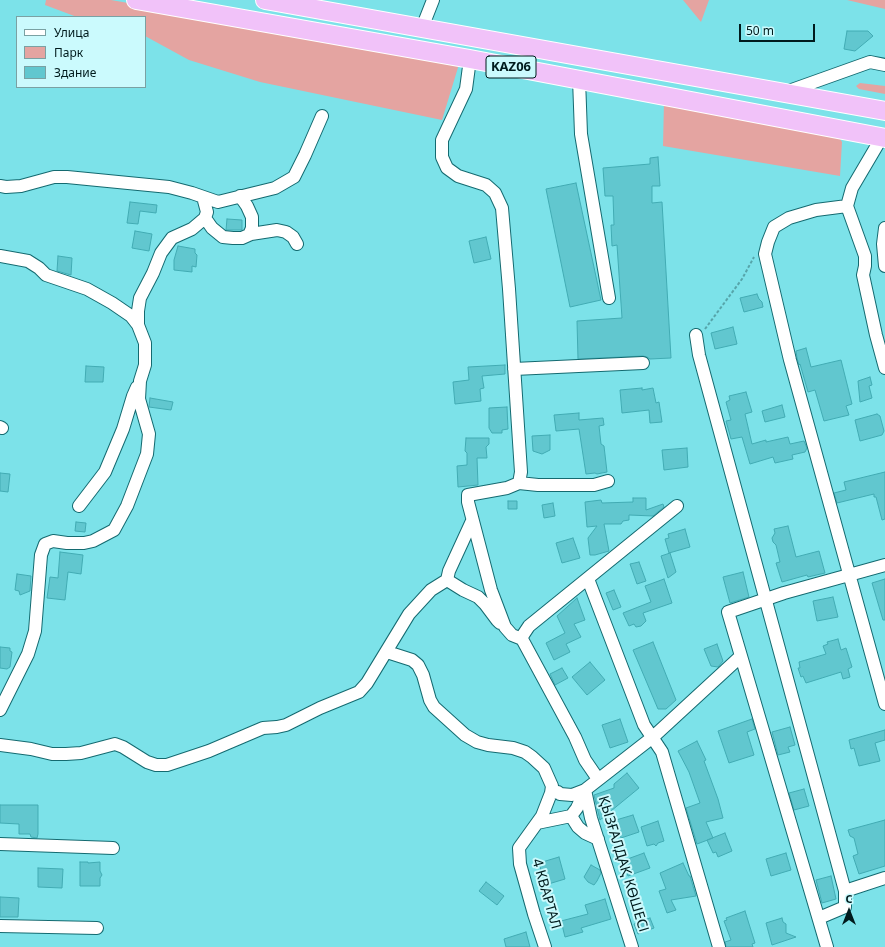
<!DOCTYPE html>
<html>
<head>
<meta charset="utf-8">
<style>
  body { margin:0 }
  #map { position:relative; width:885px; height:947px; overflow:hidden; background:#7ce2e9; font-family:"Noto Sans",sans-serif }
  canvas { display:block }
  .legend { position:absolute; left:16px; top:16px; width:130px; height:72px; box-sizing:border-box; background:#cbfafd; border:1px solid #7aa1a3; margin:0; padding:5px 7px; list-style:none; font-size:12px; color:#001b1d }
  .legend li { display:flex; align-items:center; gap:8px; height:20px }
  .legend b { width:20px; border:1px solid #7aa1a3 }
  .north { position:absolute; left:829px; top:891px; width:40px; height:40px; -webkit-text-stroke:3px #cbfafd; paint-order:stroke; rotate:0deg; font-size:11px; font-weight:700; line-height:16px; text-align:center; color:#001b1d }
  .north::after { content:''; display:block; margin:auto; width:14px; height:18px; background:#001b1d; clip-path:polygon(50% 0,100% 100%,50% 72%,0 100%) }
  .scale { position:absolute; left:739px; top:24px; width:76px; height:18px; box-sizing:border-box; border:2px solid #001b1d; border-top:0; padding-left:5px; font-size:12px; line-height:14px; white-space:nowrap; color:#001b1d; -webkit-text-stroke:3px #cbfafd; paint-order:stroke }
</style>
</head>
<body>
<div id="map">
<canvas width="885" height="947"></canvas>
<ul class="legend">
<li><b style="height:5px;background:#fff"></b>Улица</li>
<li><b style="height:11px;background:#e4a4a1"></b>Парк</li>
<li><b style="height:11px;background:#61c7cf"></b>Здание</li>
</ul>
<div class="north">С</div>
<div class="scale">50 m</div>
</div>
<script>
const g = document.querySelector('canvas').getContext('2d');
g.lineJoin = 'round';
function paint(path, color) { g.fillStyle = color; g.fill(path, 'evenodd'); }
const toPath = rows => new Path2D(rows.map(r => 'M' + r).join(''));
function strokePath(path, color, width, dash) { g.strokeStyle = color; g.lineWidth = width; g.lineCap = dash ? 'butt' : 'round'; g.setLineDash(dash || []); g.stroke(path); }
function write(font, color, halo, rows, align = 'center') {
  g.font = font + ' "Noto Sans",sans-serif'; g.lineWidth = 4; g.setLineDash([]); g.textBaseline = 'middle'; g.strokeStyle = halo; g.fillStyle = color; for (const [text, x, y, turn = 0] of rows) {
    g.save(); g.translate(x, y); g.rotate((+turn || 0) * Math.PI / 180); g.textAlign = isNaN(turn) ? turn : align; if (halo) g.strokeText(text, 0, 0); g.fillText(text, 0, 0); g.restore();
  }
}
paint(toPath([
  [46,0,111,0,460,61,442,120,260,82,189,60,145,36,145,17,77,17,45,5],
  [683,0,709,0,701,22],
  [847,0,885,0,885,9],
  [860,83,885,86,885,94,859,89,856,86],
  [664,101,837,134,842,142,840,176,663,146]
]), '#e4a4a1');
const building = toPath([
  [847,31,868,31,873,36,855,51,844,49,847,31],
  [658,157,660,186,652,186,652,203,662,202,671,358,650,359,647,357,643,356,578,359,577,321,622,318,617,245,612,246,611,225,614,225,613,196,605,196,603,168,650,164,650,158,658,157],
  [576,183,601,300,570,307,546,189,576,183],
  [130,202,157,205,156,213,140,211,138,224,127,223,130,202],
  [227,219,242,220,242,230,226,230,227,219],
  [135,231,152,234,149,251,132,248,135,231],
  [486,237,491,259,474,263,469,241,486,237],
  [178,246,195,249,195,253,197,255,196,267,192,266,192,272,174,270,174,260,178,246],
  [58,256,72,258,71,275,57,271,58,256],
  [757,294,759,299,762,302,763,307,744,312,740,298,757,294],
  [733,327,737,344,715,349,711,333,733,327],
  [806,348,811,367,841,360,852,404,846,406,849,415,824,421,815,390,808,392,800,364,799,365,797,358,796,351,806,348],
  [505,365,505,374,482,376,484,388,480,389,481,401,455,404,453,382,469,380,468,367,505,365],
  [86,366,104,367,103,382,85,382,86,366],
  [870,377,872,385,869,386,872,398,860,402,858,381,870,377],
  [642,388,642,390,653,388,656,403,659,402,662,422,650,423,649,410,622,413,620,390,642,388],
  [746,392,752,412,745,414,752,444,766,440,766,442,788,437,790,444,804,441,807,448,805,452,792,455,793,459,775,463,773,457,750,464,742,437,731,439,726,421,731,420,726,402,730,400,729,396,746,392],
  [150,398,173,402,171,410,149,407,150,398],
  [782,405,785,417,765,422,762,411,782,405],
  [507,407,508,429,502,430,502,433,492,433,489,428,489,408,507,407],
  [579,413,579,420,603,418,604,425,599,426,601,444,604,446,607,472,597,474,595,473,586,474,579,429,556,431,554,415,579,413],
  [877,414,880,416,884,431,882,435,860,441,855,420,877,414],
  [550,435,550,450,542,454,533,451,532,436,550,435],
  [466,438,489,438,489,444,486,447,487,458,477,458,478,485,458,487,457,466,467,465,467,453,465,451,466,438],
  [687,448,688,467,664,470,662,450,687,448],
  [885,472,885,519,882,520,876,497,874,497,874,494,837,503,834,493,846,490,844,482,885,472],
  [0,473,10,474,8,492,0,491,0,473],
  [633,498,646,498,646,510,663,504,664,507,653,516,629,515,629,520,623,521,621,524,604,524,609,551,595,555,590,555,588,538,597,526,587,527,585,502,601,500,602,503,633,502,633,498],
  [508,501,517,501,517,509,508,509,508,501],
  [553,503,555,516,544,518,542,505,553,503],
  [76,522,86,523,85,532,75,531,76,522],
  [788,526,796,557,819,551,825,573,808,577,807,575,782,582,776,563,780,562,776,545,773,542,772,538,775,533,774,529,788,526],
  [685,529,690,547,669,553,665,539,669,538,668,534,685,529],
  [573,538,580,558,562,563,556,543,573,538],
  [60,552,83,555,81,574,68,572,65,600,47,598,50,577,58,578,60,552],
  [670,553,676,572,668,578,661,556,670,553],
  [639,562,646,581,637,584,630,564,639,562],
  [743,572,749,597,730,603,723,577,743,572],
  [17,574,31,576,30,591,20,595,19,591,15,590,17,574],
  [664,579,672,603,643,613,646,621,641,626,636,627,634,624,629,626,623,613,651,602,645,586,664,579],
  [885,579,885,620,883,620,872,583,885,579],
  [614,590,621,607,613,610,606,593,614,590],
  [833,597,838,617,817,621,813,601,833,597],
  [577,598,585,620,574,624,581,637,566,644,570,652,554,660,546,643,565,633,557,616,577,598],
  [838,639,841,650,846,648,852,667,848,669,850,677,843,679,841,672,806,683,803,676,801,677,798,668,800,668,799,662,826,654,823,646,828,644,827,642,838,639],
  [653,642,676,700,666,709,658,709,633,650,653,642],
  [717,644,723,661,718,667,711,666,704,649,717,644],
  [0,647,10,648,10,651,12,652,10,667,7,669,0,668,0,647],
  [590,662,605,680,587,695,572,677,590,662],
  [562,668,568,678,555,685,550,674,562,668],
  [620,719,628,742,610,748,602,725,620,719],
  [752,719,755,729,747,732,754,755,729,763,718,731,752,719],
  [790,727,795,745,788,747,790,752,778,755,772,732,790,727],
  [885,730,885,740,875,743,880,761,859,766,854,748,851,749,849,740,885,730],
  [697,741,706,760,704,761,718,799,723,818,706,822,713,838,697,844,686,808,700,803,689,772,678,751,697,741],
  [627,773,639,788,600,820,594,795,614,788,614,784,627,773],
  [804,789,809,806,794,810,789,793,804,789],
  [0,805,38,805,38,834,37,838,31,837,30,834,19,834,19,824,0,823,0,805],
  [633,815,639,832,621,838,616,820,633,815],
  [885,820,885,866,859,874,853,856,858,854,854,838,850,836,848,830,885,820],
  [658,821,664,841,658,843,656,846,654,844,647,846,641,827,658,821],
  [725,833,732,851,718,857,716,852,713,853,707,840,725,833],
  [644,853,650,868,628,876,622,861,644,853],
  [786,853,791,870,771,876,766,859,786,853],
  [559,857,565,879,545,885,539,863,559,857],
  [80,862,88,862,88,863,100,862,100,871,102,875,100,878,100,886,80,886,80,862],
  [683,863,689,876,690,876,696,896,671,900,676,910,667,913,659,891,666,889,660,873,683,863],
  [591,865,600,870,601,873,597,881,594,885,588,882,584,877,591,865],
  [38,868,63,869,62,888,38,887,38,868],
  [831,876,836,899,822,903,816,880,831,876],
  [486,882,504,896,497,905,479,891,486,882],
  [0,897,19,898,18,917,0,917,0,897],
  [605,899,611,919,581,928,583,932,565,937,561,921,588,914,585,905,605,899],
  [745,911,755,943,752,944,753,947,726,947,725,942,731,940,724,921,727,920,726,918,745,911],
  [650,918,654,928,638,934,634,924,650,918],
  [782,918,783,922,786,924,786,933,796,937,772,945,766,923,782,918],
  [526,932,530,947,506,947,504,939,526,932]
]);
paint(building, '#61c7cf');
strokePath(building, '#42abb3', 1);
const minor = toPath([
  [422,28,433,0],
  [470,59,466,89,442,140,442,157,447,168,458,176,486,185,495,193,502,208,509,289,521,472,519,483,507,488,468,495,468,502,491,590,505,627,512,635,522,639],
  [579,79,581,134,609,298],
  [786,92,870,62,885,65],
  [882,137,852,188,847,206,865,256,865,266,863,275,876,335,885,368],
  [0,186,6,187,21,186,54,177,67,177,169,187,192,193,218,202,275,188,294,177,305,155,322,116],
  [240,196,247,206,252,217,252,228,249,235],
  [847,206,816,210,789,218,774,227,768,242,765,254,790,360,885,704],
  [205,218,212,228,223,237,233,238,242,238,251,234,277,230,286,232,293,237,297,244],
  [885,228,883,244,885,266],
  [0,256,28,261,39,268,46,275,87,289,112,303,131,316,138,325],
  [696,335,699,355,845,891],
  [514,369,643,363],
  [0,427,2,428],
  [519,483,538,485,594,485,608,481],
  [79,506,105,472,123,429,133,396,137,387],
  [588,579,644,725,662,752,719,947],
  [447,580,449,571,472,521],
  [387,652,412,660,418,665,423,675,430,700,434,707,465,735,477,742,488,745,513,748,525,752,532,757,544,768,552,786,551,793],
  [0,710,28,654,35,631,41,555,45,544,53,541,67,543,84,543,93,541,114,530,127,506,147,454,149,434,139,399,140,381,145,365,145,343,138,325,138,311,140,298,153,273,161,253,172,238,192,229,205,218,207,212,203,197],
  [0,745,31,749,52,754,66,754,81,753,115,744,123,747,147,762,156,765,167,765,209,751,263,728,277,727,286,725,320,708,359,692,367,683,409,614,431,590,447,580,463,590,478,597,485,604,497,620,500,623],
  [598,779,585,760,575,737,522,639,523,635,529,626,677,506],
  [585,790,591,818,632,947],
  [571,816,578,827,585,833,598,839],
  [537,823,571,816,577,808,585,790],
  [0,844,113,848],
  [819,918,845,907,845,891,885,878],
  [0,926,97,928],
  [545,947,534,914,520,864,519,848,542,816,551,793,558,792,560,794,572,795,585,790,653,737,741,656],
  [827,947,728,612,784,593,885,565]
]);
const highway = toPath([
  [136,0,470,59,885,138],
  [265,0,885,111]
]);
strokePath(minor, '#146a70', 14);
strokePath(highway, '#fff', 20);
strokePath(toPath([
  [705,329,742,279,754,257]
]), '#56a5aa', 2, [3, 2]);
strokePath(minor, '#fff', 12);
strokePath(highway, '#f1c2f9', 18);
for (const [x, y, w] of [
  [511,67,50]
]) { const box = new Path2D(); box.roundRect(x - w / 2, y - 11, w, 22, 3); g.fillStyle = '#cbfafd'; g.fill(box); strokePath(box, '#001b1d', 1); }
write('bold 13px', '#001b1d', null, [
  ["KАZ06",511,67]
]);
write('14px', '#001b1d', '#cbfafd', [
  ["ҚЫЗҒАЛДАҚ КӨШЕСІ",623,864,73],
  ["4 КВАРТАЛ",546,894,74]
]);
</script>
</body>
</html>
